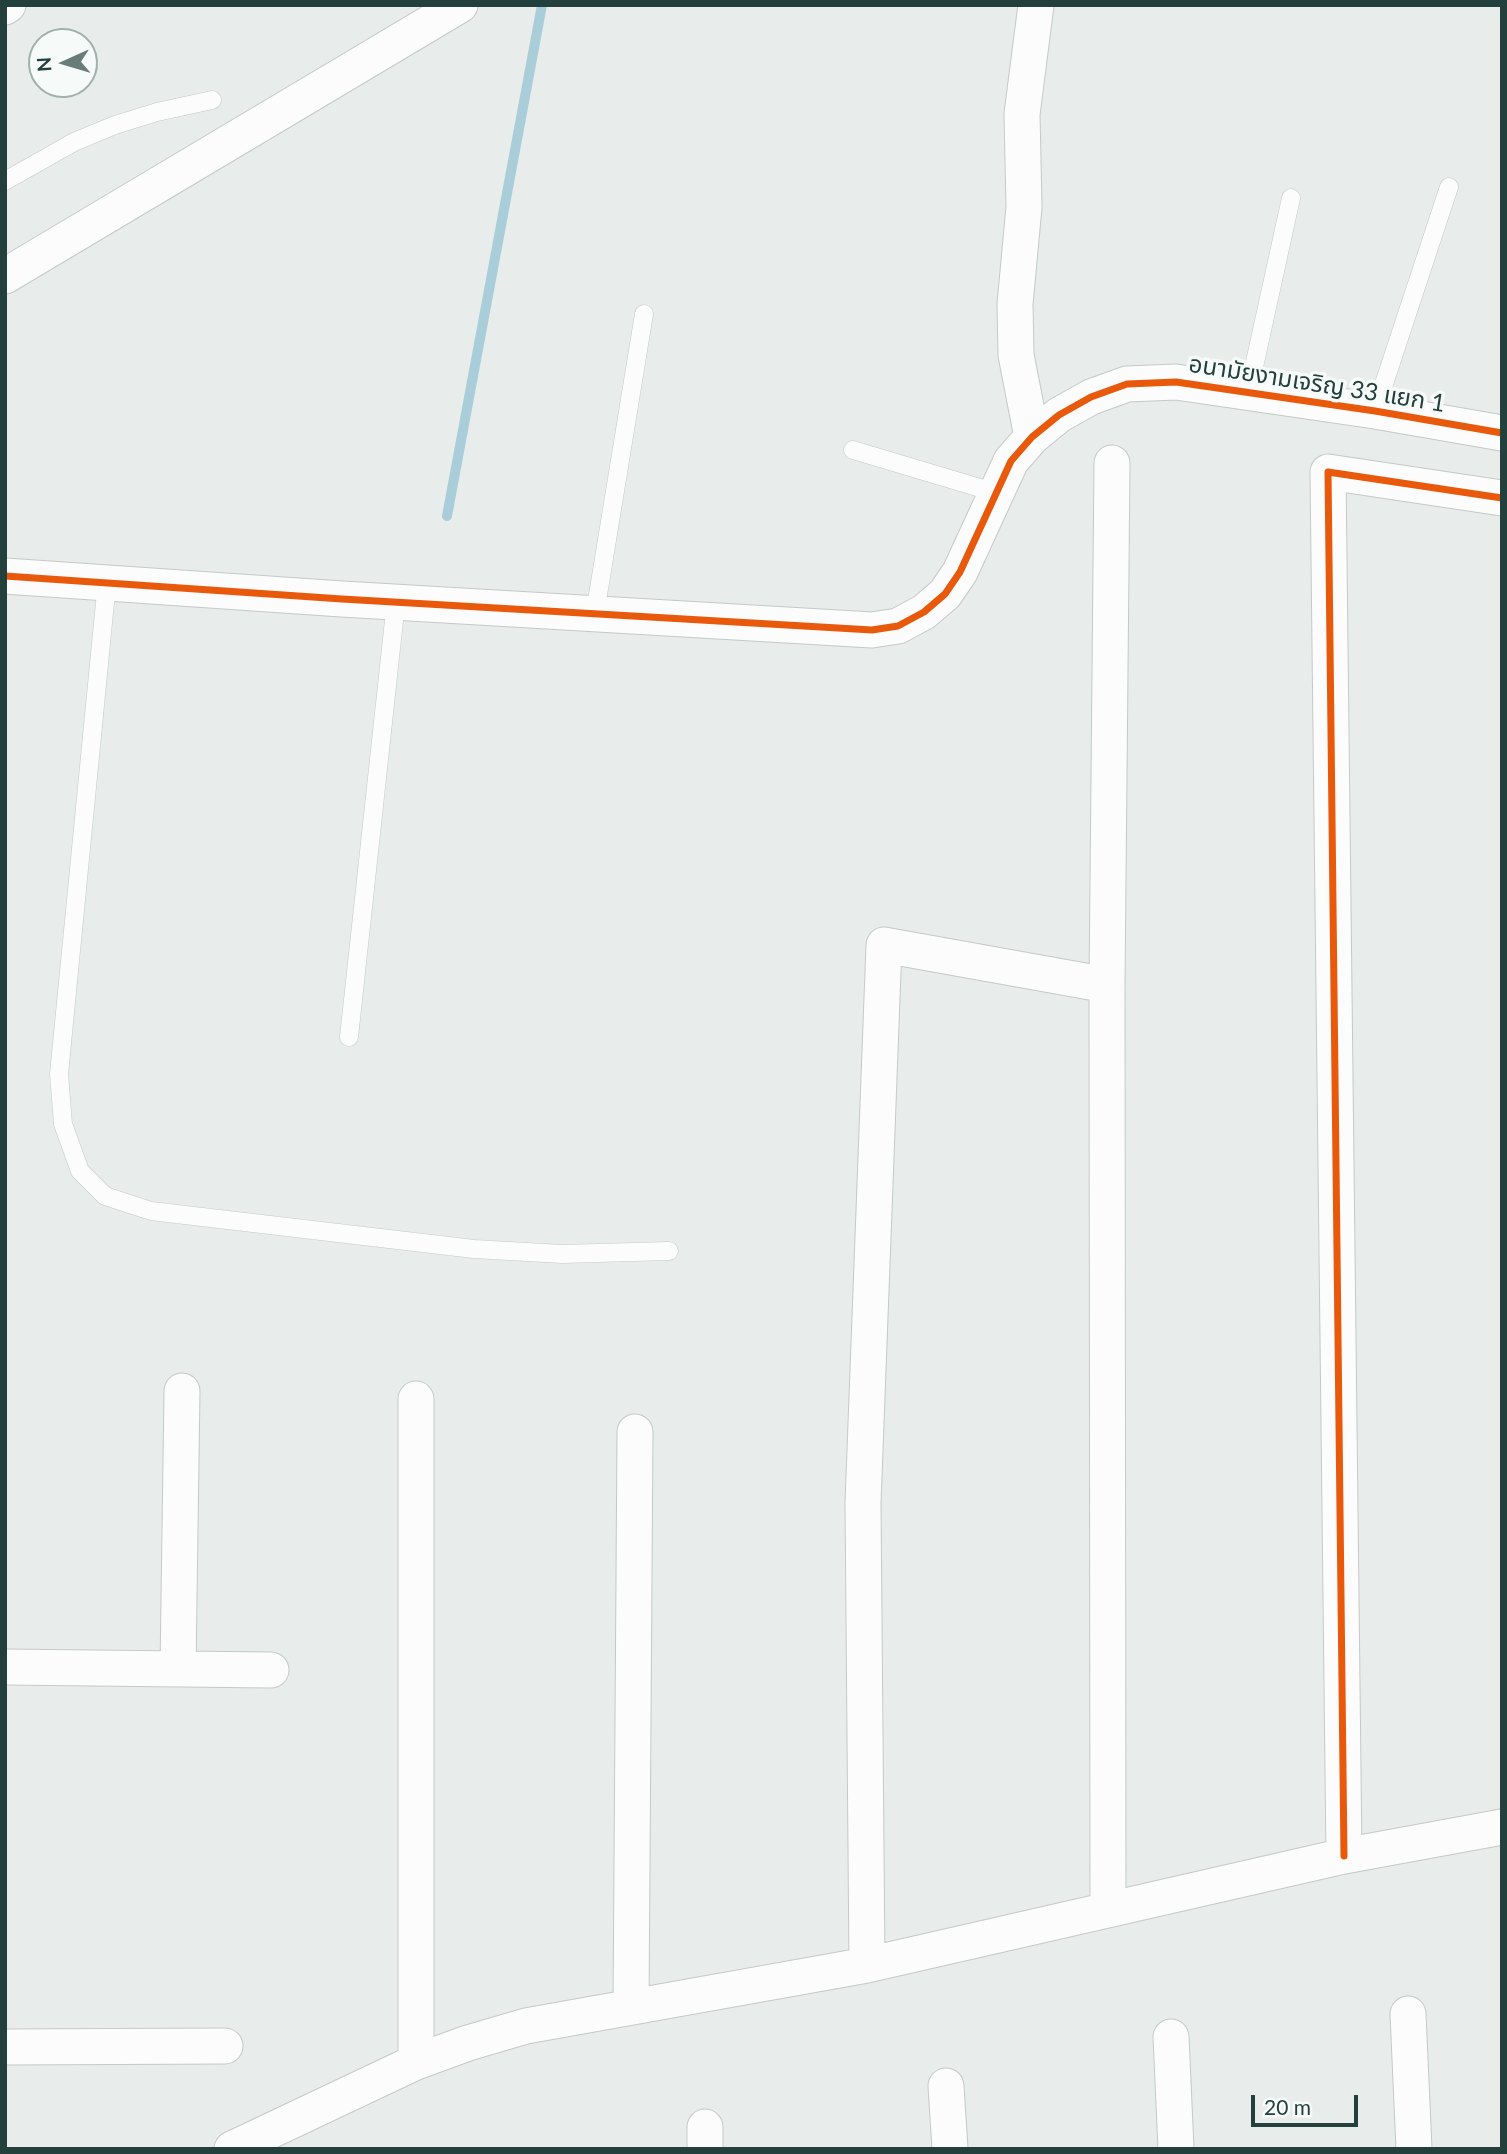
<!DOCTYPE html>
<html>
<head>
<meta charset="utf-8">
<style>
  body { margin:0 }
  #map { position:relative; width:1507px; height:2154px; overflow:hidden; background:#e8ecea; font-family:Lato,sans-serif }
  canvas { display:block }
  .frame { position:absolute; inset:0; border:7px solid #24403c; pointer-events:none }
  .north { position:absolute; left:28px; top:28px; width:70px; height:70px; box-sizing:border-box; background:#f6fbf9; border:2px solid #a2b0ad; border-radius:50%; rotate:266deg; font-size:19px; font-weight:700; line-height:28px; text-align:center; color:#24403c }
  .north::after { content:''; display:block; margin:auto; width:24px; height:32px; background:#697c79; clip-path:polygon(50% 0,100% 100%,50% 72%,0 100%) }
  .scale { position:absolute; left:1251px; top:2095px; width:107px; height:32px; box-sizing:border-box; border:4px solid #24403c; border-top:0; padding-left:9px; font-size:21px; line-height:24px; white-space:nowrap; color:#24403c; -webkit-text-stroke:5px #f6fbf9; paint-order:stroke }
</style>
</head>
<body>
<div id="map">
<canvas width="1507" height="2154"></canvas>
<div class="frame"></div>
<div class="north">N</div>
<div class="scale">20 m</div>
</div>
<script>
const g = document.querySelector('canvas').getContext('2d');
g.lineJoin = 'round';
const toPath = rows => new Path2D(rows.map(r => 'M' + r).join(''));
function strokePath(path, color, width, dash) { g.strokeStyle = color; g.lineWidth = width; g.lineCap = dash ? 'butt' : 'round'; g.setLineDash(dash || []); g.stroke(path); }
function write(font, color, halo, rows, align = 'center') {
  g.font = font + ' Lato,"Noto Sans Thai",sans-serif'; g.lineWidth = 7; g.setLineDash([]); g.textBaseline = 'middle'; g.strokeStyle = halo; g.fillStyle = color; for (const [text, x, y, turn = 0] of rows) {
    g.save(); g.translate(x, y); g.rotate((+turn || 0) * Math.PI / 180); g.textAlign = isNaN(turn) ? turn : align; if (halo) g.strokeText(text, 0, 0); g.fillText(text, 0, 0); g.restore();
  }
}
strokePath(toPath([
  [447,516,542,5]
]), '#aaced9', 10);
const lane = toPath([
  [5,181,74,142,115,125,157,112,212,100],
  [1248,394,1291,198],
  [1375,411,1449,187],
  [853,450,997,493],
  [107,582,59,1074,63,1124,80,1171,105,1196,151,1211,474,1249,562,1254,669,1251],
  [595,613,644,314],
  [349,1037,396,602]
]);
const street = toPath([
  [5,7,8,5],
  [5,276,460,5],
  [1032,437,1016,355,1015,304,1024,207,1022,114,1036,5],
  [5,576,342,599,872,630,898,626,924,612,945,594,960,572,1011,461,1032,437,1059,415,1091,397,1127,384,1176,382,1375,411,1502,433],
  [5,1667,271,1670],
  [178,1669,182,1391],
  [1344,1856,1328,472,1502,498],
  [1108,1908,1107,985,1112,463],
  [867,1965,863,1503,884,945,1107,985],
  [631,2007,635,1432],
  [1408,2014,1414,2149],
  [1171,2037,1176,2149],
  [5,2047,225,2046],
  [416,2062,416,1399],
  [946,2086,950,2149],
  [705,2127,705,2149],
  [232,2149,416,2062,468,2043,526,2026,867,1965,1344,1856,1502,1827]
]);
strokePath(lane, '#c5c9c7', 19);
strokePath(street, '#c5c9c7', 37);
strokePath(lane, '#fcfcfc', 18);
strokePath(street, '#fcfcfc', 35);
strokePath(toPath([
  [5,576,342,599,872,630,898,626,924,612,945,594,960,572,1011,461,1032,437,1059,415,1091,397,1127,384,1176,382,1375,411,1502,433],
  [1344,1856,1328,472,1502,498]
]), '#e8590c', 7);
write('24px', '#24403c', '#f6fbf9', [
  ["อนามัยงามเจริญ 33 แยก 1",1317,384,9]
]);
</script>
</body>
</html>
